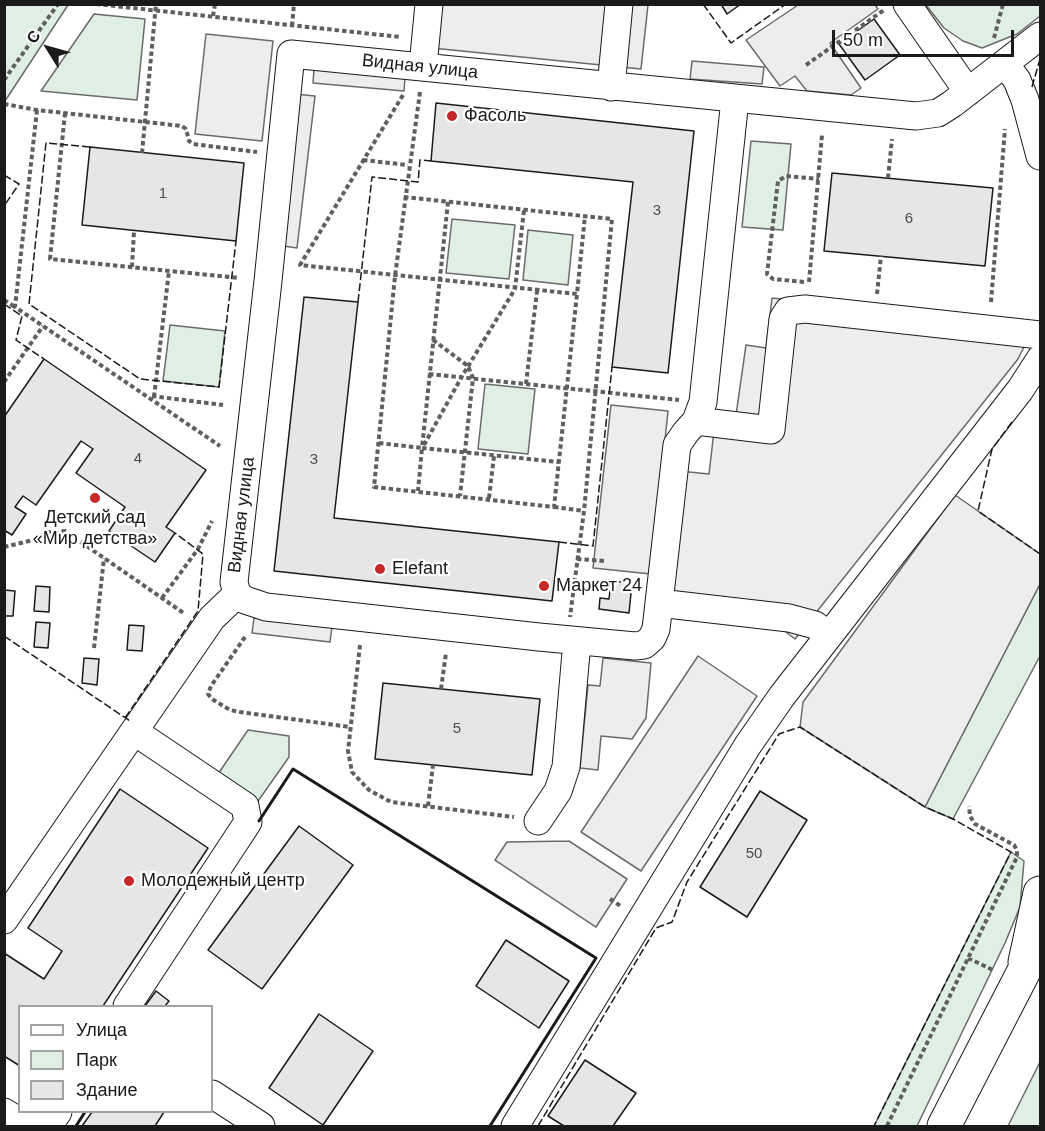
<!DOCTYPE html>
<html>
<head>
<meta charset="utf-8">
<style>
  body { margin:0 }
  #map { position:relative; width:1045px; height:1131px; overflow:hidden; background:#fff; font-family:Arial,sans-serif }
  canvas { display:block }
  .frame { position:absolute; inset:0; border:6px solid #1a1a1a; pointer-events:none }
  .legend { position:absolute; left:18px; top:1005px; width:195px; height:108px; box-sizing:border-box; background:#fff; border:2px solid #a3a3a3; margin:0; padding:8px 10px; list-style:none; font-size:18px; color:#1a1a1a }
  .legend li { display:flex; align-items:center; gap:12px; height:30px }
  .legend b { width:30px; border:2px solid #a3a3a3 }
  .north { position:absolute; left:18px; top:18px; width:60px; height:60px; -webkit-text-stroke:4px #fff; paint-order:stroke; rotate:307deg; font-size:16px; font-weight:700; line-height:24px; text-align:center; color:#1a1a1a }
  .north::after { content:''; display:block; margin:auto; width:21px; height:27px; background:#1a1a1a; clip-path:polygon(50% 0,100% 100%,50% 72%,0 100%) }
  .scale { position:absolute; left:832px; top:30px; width:182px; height:27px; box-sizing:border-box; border:3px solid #1a1a1a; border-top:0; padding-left:8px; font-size:18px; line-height:21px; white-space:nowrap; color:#1a1a1a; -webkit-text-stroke:4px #fff; paint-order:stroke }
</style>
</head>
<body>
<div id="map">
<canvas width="1045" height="1131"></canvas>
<div class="frame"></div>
<ul class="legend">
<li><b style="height:8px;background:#fff"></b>Улица</li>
<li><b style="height:16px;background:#e0efe3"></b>Парк</li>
<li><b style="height:16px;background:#e6e6e6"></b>Здание</li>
</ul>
<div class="north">С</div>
<div class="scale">50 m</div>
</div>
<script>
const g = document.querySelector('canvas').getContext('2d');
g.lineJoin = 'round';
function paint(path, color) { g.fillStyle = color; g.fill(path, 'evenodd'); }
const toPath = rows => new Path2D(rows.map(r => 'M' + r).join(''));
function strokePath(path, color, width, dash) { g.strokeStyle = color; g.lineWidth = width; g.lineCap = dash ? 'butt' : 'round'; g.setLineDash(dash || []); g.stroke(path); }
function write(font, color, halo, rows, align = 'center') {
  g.font = font + ' Arial,sans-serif'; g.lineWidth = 4.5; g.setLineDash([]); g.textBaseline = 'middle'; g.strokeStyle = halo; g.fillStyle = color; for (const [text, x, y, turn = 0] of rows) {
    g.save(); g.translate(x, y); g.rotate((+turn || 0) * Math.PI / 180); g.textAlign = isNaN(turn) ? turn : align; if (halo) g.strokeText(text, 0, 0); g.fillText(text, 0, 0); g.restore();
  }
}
const green = toPath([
  [5,4,68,5,5,101,4,5,5,4],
  [926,5,1040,5,1040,16,1017,34,982,48,963,41,944,28,926,5],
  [94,14,145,19,137,100,41,91,94,14],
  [751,141,791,144,783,230,742,227,751,141],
  [452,219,515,225,509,279,446,273,452,219],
  [528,230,573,235,568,285,523,280,528,230],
  [170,325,225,331,219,387,163,381,170,325],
  [485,384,535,389,528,454,478,449,485,384],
  [1040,584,1040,656,953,819,925,807,1040,584],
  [248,730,289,736,289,757,256,804,216,777,248,730],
  [1011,852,1024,861,1020,907,1005,943,917,1126,874,1126,1011,852],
  [1040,1062,1040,1126,1008,1126,1040,1062]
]);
paint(green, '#e0efe3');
strokePath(green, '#6a6a6a', 1.5);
const parking = toPath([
  [437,5,648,5,641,69,432,48,437,5],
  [798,5,875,5,878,9,830,43,861,88,851,95,807,91,795,76,780,86,746,40,798,5],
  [206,34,273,41,262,141,195,134,206,34],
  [692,61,764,67,762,84,690,79,692,61],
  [314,69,405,78,404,91,313,83,314,69],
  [295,94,315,96,297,248,277,245,295,94],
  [772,298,1000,321,1024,347,1018,359,795,639,782,629,663,617,679,471,709,474,716,414,736,415,746,345,766,348,772,298],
  [611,405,668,411,651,574,593,568,611,405],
  [955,495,1040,554,1040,584,925,807,800,727,803,702,955,495],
  [254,618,332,627,330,642,252,633,254,618],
  [698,656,757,696,641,871,581,832,698,656],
  [603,658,651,663,646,718,632,739,601,736,598,770,580,768,588,685,600,686,603,658],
  [569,841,627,879,596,927,495,860,507,842,569,841]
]);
paint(parking, '#ededed');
strokePath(parking, '#6a6a6a', 1.5);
const building = toPath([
  [721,4,741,4,727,14,721,4],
  [874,19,900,55,865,80,839,44,874,19],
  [436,103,694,131,668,373,612,367,633,182,431,161,436,103],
  [90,147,244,163,236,241,82,225,90,147],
  [832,173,993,188,985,266,824,251,832,173],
  [304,297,358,302,334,518,559,542,552,601,274,571,304,297],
  [44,359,206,470,166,527,175,533,155,562,109,531,125,507,76,473,93,449,81,441,36,505,23,496,15,507,26,514,12,535,4,530,4,417,44,359],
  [611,581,632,583,629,613,599,609,600,598,609,599,611,581],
  [36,586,50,587,49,612,34,611,36,586],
  [4,590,15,591,13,616,4,616,4,590],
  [36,622,50,623,48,648,34,647,36,622],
  [129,625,144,626,142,651,127,650,129,625],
  [84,658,99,659,97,685,82,683,84,658],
  [383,683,540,699,532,775,375,759,383,683],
  [120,789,208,848,103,1006,20,1006,20,1066,4,1056,4,953,44,979,62,951,28,928,120,789],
  [760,791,807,820,747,917,700,887,760,791],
  [299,826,353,865,262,989,208,950,299,826],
  [506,940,569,981,539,1028,476,986,506,940],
  [156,991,169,1001,165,1006,145,1006,156,991],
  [319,1014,373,1051,323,1125,269,1088,319,1014],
  [585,1060,636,1093,613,1126,564,1126,548,1116,585,1060],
  [92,1112,164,1112,155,1126,82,1126,92,1112]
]);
paint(building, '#e6e6e6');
strokePath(building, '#1a1a1a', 1.5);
const minor = toPath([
  [907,4,968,92],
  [1005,64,1017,80,1025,100,1040,156],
  [423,66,429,4],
  [611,87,619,4],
  [735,99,703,402,696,421,686,432,677,445,656,629,652,638,644,645,635,646,539,637,266,607,245,600,237,594,234,582,268,281,291,54,916,116,938,113,952,104,1040,36],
  [696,421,771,430,783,319,788,311,805,309,1040,335],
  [659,603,789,618,815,625,828,635],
  [538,821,558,791,566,767,577,641],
  [4,920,212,618,237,594],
  [127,1006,248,822,245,806,135,732],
  [212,1094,261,1126],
  [4,1112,26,1126],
  [30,1126,51,1122,58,1112],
  [515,1126,748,745,782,696,1020,390,1040,359]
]);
const major = toPath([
  [1025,962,1040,893],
  [944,1126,1040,940]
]);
strokePath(minor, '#1a1a1a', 29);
strokePath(major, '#1a1a1a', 35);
strokePath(toPath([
  [96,4,400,37],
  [213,16,215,4],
  [292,26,294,4],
  [994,38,1003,4],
  [806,65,884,10],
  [4,80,58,4],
  [420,92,395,276,374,487,554,507,577,294],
  [403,95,300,265,577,294,585,216],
  [4,104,37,110,182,126,186,129,189,141,193,144,257,152],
  [37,110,15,307,220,446],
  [65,113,50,259,239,278],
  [142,153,156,4],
  [363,160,408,165],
  [888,178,892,139],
  [404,197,612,219,584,511,570,617],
  [448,202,422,448,559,462],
  [132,267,134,231],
  [804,282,773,279,767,274,778,181,786,176,819,179],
  [809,282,822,135],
  [877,294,881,256],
  [4,300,15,307],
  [991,302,1005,129],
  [433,340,468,366,473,378,460,496],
  [429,374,679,400],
  [4,382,43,326],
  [526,384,537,291],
  [152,396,223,405],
  [154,397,169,271],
  [379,443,422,448,418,491],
  [424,445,461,378,515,289,524,210],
  [489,498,494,456],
  [554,507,584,511],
  [4,547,29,541,50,532,65,531,185,614],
  [577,559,605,561],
  [162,598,198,549,212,521],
  [245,637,211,686,208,694,212,699,230,710,240,712,350,727],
  [360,645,348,751,352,772,369,790,391,802,514,817],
  [94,648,104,558],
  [441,689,446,653],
  [428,806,433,765],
  [610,899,622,907],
  [968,958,995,971],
  [887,1126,1017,857,1017,850,1014,845,975,824,970,816,969,806]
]), '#5f5f5f', 4, [4.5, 3]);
strokePath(minor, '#fff', 27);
strokePath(major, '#fff', 33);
strokePath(toPath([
  [703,4,731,43,786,4],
  [1032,87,1040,59],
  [90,147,46,143,29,304,140,379,219,387,236,241],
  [4,175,19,184,4,206],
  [358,302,372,177,418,182,420,160,431,161],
  [4,304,22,316,16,340,44,359],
  [1012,422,992,449,978,511,1040,554],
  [559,542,593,546,612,367],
  [4,636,130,721],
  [125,718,198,611,203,554,175,533],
  [538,1126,656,928,672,922,687,882,779,734,800,727,925,807,953,819,1011,852,874,1126]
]), '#1a1a1a', 1.5, [8, 3]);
strokePath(toPath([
  [259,821,293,769,596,958,490,1126],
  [76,1126,85,1112]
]), '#1a1a1a', 3);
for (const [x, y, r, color] of [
  [452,116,6,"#c62828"],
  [95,498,6,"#c62828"],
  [380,569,6,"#c62828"],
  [544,586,6,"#c62828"],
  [129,881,6,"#c62828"]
]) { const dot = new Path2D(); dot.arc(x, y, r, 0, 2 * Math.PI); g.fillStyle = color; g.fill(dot); strokePath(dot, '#fff', 2); }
write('15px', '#4d4d4d', null, [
  ["1",163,194],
  ["3",657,211],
  ["6",909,219],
  ["4",138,459],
  ["3",314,460],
  ["5",457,729],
  ["50",754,854]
]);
write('18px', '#1a1a1a', '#fff', [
  ["Видная улица",420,67,6],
  ["Видная улица",242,515,-83]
]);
write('18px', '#1a1a1a', '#fff', [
  ["Фасоль",464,116],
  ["Детский сад",95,518,"center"],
  ["«Мир детства»",95,539,"center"],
  ["Elefant",392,569],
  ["Маркет 24",556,586],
  ["Молодежный центр",141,881]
], 'left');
</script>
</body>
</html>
